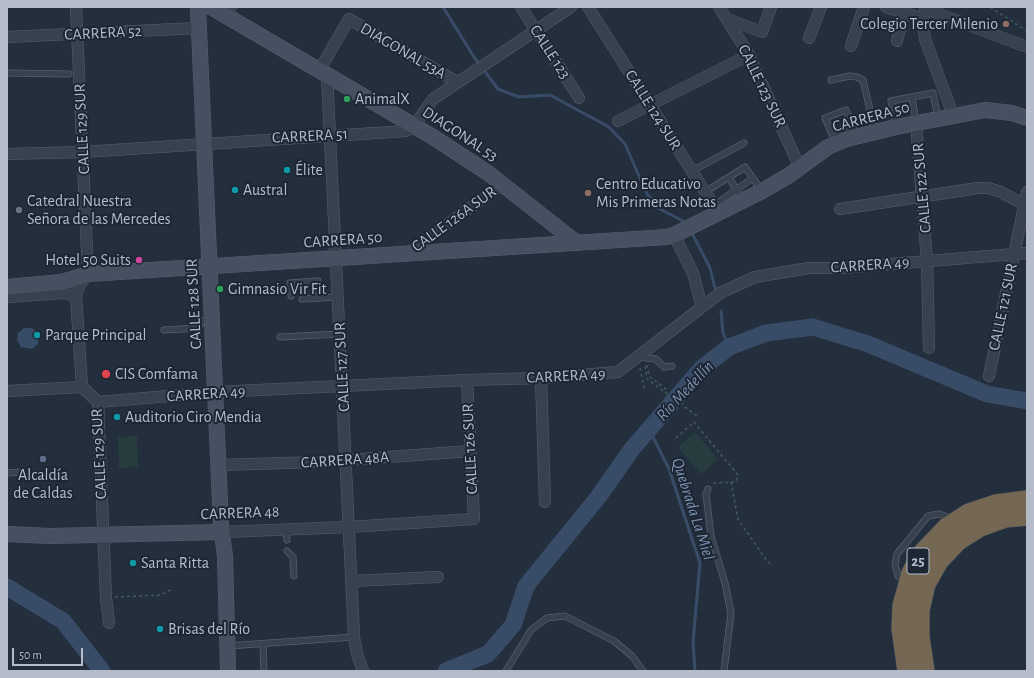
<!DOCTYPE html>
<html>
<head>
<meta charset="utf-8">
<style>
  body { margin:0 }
  #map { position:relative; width:1034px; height:678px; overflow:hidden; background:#242f3e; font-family:"Alegreya Sans",sans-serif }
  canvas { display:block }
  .frame { position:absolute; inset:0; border:8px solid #b4bcc9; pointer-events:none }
  .scale { position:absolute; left:12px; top:648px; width:71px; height:18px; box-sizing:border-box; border:2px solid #b4bcc9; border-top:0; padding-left:5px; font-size:12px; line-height:14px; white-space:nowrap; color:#b4bcc9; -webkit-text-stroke:3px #1d2633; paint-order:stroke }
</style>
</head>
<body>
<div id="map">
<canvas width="1034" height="678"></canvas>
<div class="frame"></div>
<div class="scale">50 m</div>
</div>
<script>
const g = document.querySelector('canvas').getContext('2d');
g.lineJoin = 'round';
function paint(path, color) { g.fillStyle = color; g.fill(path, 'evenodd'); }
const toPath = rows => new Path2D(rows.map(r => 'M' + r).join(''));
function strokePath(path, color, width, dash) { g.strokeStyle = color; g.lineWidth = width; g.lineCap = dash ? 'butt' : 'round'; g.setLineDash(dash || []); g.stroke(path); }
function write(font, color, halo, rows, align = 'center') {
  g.font = font + ' "Alegreya Sans",sans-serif'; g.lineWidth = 4; g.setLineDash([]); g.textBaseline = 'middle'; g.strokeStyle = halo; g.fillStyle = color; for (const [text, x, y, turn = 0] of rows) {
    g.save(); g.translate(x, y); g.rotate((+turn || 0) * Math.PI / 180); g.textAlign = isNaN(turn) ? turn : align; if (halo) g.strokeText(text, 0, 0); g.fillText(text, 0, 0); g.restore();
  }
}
paint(toPath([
  [695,432,718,459,701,474,678,447],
  [137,436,138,467,119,468,118,437]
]), '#263c3f');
paint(toPath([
  [24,328,32,328,38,333,38,344,32,349,21,347,17,340,18,333]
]), '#394c67');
strokePath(toPath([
  [443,7,474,57,498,89,519,97,550,95,609,127,625,144,647,194,658,208,683,221,686,225],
  [691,231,710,268,715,288],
  [721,311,723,333,729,347],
  [649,429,669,469,700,563,693,642,695,671]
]), '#394c67', 3);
strokePath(toPath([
  [7,587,63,621,102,671],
  [446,671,488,654,513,625,526,586,599,496,632,449,701,369,729,347,766,333,813,327,868,344,987,394,1027,401]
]), '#394c67', 17);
const lane = toPath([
  [7,73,69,74],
  [831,80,850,76,857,77,863,80,875,131],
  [912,97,916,122],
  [896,127,891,101,933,93,938,118],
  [832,135,853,127],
  [836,143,825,118,846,110,857,136],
  [692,171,744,143],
  [729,178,738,192],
  [705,192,745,167,762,191],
  [713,206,753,178],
  [291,296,290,283,318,281,319,298],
  [302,299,338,297],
  [164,330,198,328,202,321,212,320],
  [280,337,340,334],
  [642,355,646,358,656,359,664,367,672,366],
  [7,473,22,472],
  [708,489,706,494,711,536,725,583,731,613,724,671],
  [286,530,287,540],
  [287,551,293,557,294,576],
  [906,582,898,576,895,565,897,554,928,516,939,514,953,519],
  [263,644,264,671],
  [228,646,354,637],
  [506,671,531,630,547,618,565,616,614,641,632,656,643,671]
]);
const street = toPath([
  [76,7,88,274,79,286,76,296,82,387,98,402,106,598,109,623],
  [521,7,579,98],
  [588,7,719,214],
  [719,7,749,55,800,168],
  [886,7,923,19],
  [926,7,923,19,925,39,953,115],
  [926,9,1027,47],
  [225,15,231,7],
  [727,19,762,32,771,7],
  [7,37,199,28],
  [809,38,821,7],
  [897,41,904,14],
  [851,46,864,7],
  [319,71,349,19,457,82],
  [327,75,354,637,357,654,363,671],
  [618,121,749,55],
  [916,123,927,261,929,348],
  [7,154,83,152,406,131,414,126,433,99,571,7],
  [840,209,978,188,988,188,1001,192,1027,206],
  [674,235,693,273,702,307],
  [407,254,501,185],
  [7,297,62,293,76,296],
  [989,376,1027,192],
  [541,378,545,502],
  [7,391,82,387],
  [98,402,216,392,467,380,541,378,618,372,720,293,755,277,809,268,842,268,1027,253],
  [218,465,320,462,471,451],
  [222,532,349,527,474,519,467,380],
  [352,581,438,577]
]);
const secondary = toPath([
  [198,7,221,525,225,557,228,671],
  [211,7,433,137,488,173,577,243],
  [7,287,62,282,88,274,667,237,674,235,762,191,788,176,828,147,847,139,896,127,985,110,1012,113,1027,118],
  [7,534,50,536,222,532]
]);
const highway = toPath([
  [907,671,901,628,902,606,911,573,923,552,947,527,969,513,996,504,1027,500],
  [925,671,920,637,920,610,926,584,939,561,958,541,980,527,1005,518,1027,516]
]);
strokePath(lane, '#565f6c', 7);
strokePath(street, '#565f6c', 12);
strokePath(secondary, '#565f6c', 16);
strokePath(highway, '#434c59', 20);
strokePath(toPath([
  [990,7,1027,31],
  [647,365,649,376,667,390,665,393],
  [645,366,647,379,697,416],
  [640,368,645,391],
  [676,438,694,422,738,475,736,482,713,483],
  [731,482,738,519,767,561,772,565],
  [115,597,161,595,172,589]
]), '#44595c', 1.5, [3, 3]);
strokePath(lane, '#38414e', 5.5);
strokePath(street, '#38414e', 11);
strokePath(secondary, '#465061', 15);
strokePath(highway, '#746855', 19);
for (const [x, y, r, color] of [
  [1006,24,4,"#8d6e63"],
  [347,99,4,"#2e9e5b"],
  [287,170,4,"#0f9aa8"],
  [235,190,4,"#0f9aa8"],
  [588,193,4,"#8d6e63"],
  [19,210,4,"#6b7280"],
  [139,260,4,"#d1479c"],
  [220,289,4,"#2e9e5b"],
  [37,335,4,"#0f9aa8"],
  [106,374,5,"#e0444e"],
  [117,417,4,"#0f9aa8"],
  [43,459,4,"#5c6f8a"],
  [133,563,4,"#0f9aa8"],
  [160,629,4,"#0f9aa8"]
]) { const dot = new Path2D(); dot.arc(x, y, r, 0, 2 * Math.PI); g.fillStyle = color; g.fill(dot); strokePath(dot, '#1d2633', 1.5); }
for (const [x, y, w] of [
  [918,561,22]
]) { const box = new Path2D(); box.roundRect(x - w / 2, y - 13, w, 26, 3); g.fillStyle = '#1d2633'; g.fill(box); strokePath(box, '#b4bcc9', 1); }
write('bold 15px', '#b4bcc9', null, [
  ["25",918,561]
]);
write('16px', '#b4bcc9', '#1d2633', [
  ["Colegio Tercer Milenio",998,24,"right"],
  ["AnimalX",355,99],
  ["Élite",295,170],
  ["Centro Educativo",596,184],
  ["Mis Primeras Notas",596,202],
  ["Austral",243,190],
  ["Catedral Nuestra",27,201],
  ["Señora de las Mercedes",27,219],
  ["Hotel 50 Suits",131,260,"right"],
  ["Gimnasio Vir Fit",228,289],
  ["Parque Principal",45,335],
  ["CIS Comfama",115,374],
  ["Auditorio Ciro Mendia",125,417],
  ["Alcaldía",43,475,"center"],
  ["de Caldas",43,493,"center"],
  ["Santa Ritta",141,563],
  ["Brisas del Río",168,629]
], 'left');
write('16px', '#b4bcc9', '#1d2633', [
  ["CARRERA 52",103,33,-3],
  ["DIAGONAL 53A",403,51,30],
  ["CALLE 123",550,52,57],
  ["CALLE 123 SUR",762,86,64],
  ["CALLE 124 SUR",653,110,58],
  ["CARRERA 50",871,117,-15],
  ["CALLE 129 SUR",82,129,-93],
  ["DIAGONAL 53",460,134,33],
  ["CARRERA 51",310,136,-3],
  ["CALLE 122 SUR",922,188,-95],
  ["CALLE 126A SUR",454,219,-36],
  ["CARRERA 50",343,240,-4],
  ["CARRERA 49",870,265,-4],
  ["CALLE 128 SUR",194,304,-93],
  ["CALLE 121 SUR",1003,307,-78],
  ["CALLE 127 SUR",342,367,-93],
  ["CARRERA 49",566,376,-3],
  ["CARRERA 49",206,394,-4],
  ["CALLE 126 SUR",470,449,-93],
  ["CALLE 129 SUR",99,454,-93],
  ["CARRERA 48A",345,460,-4],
  ["CARRERA 48",240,513,-2]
]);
write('italic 17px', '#7c92b1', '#1d2633', [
  ["Río Medellín",685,391,-47],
  ["Quebrada La Miel",693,509,72]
]);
</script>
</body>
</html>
